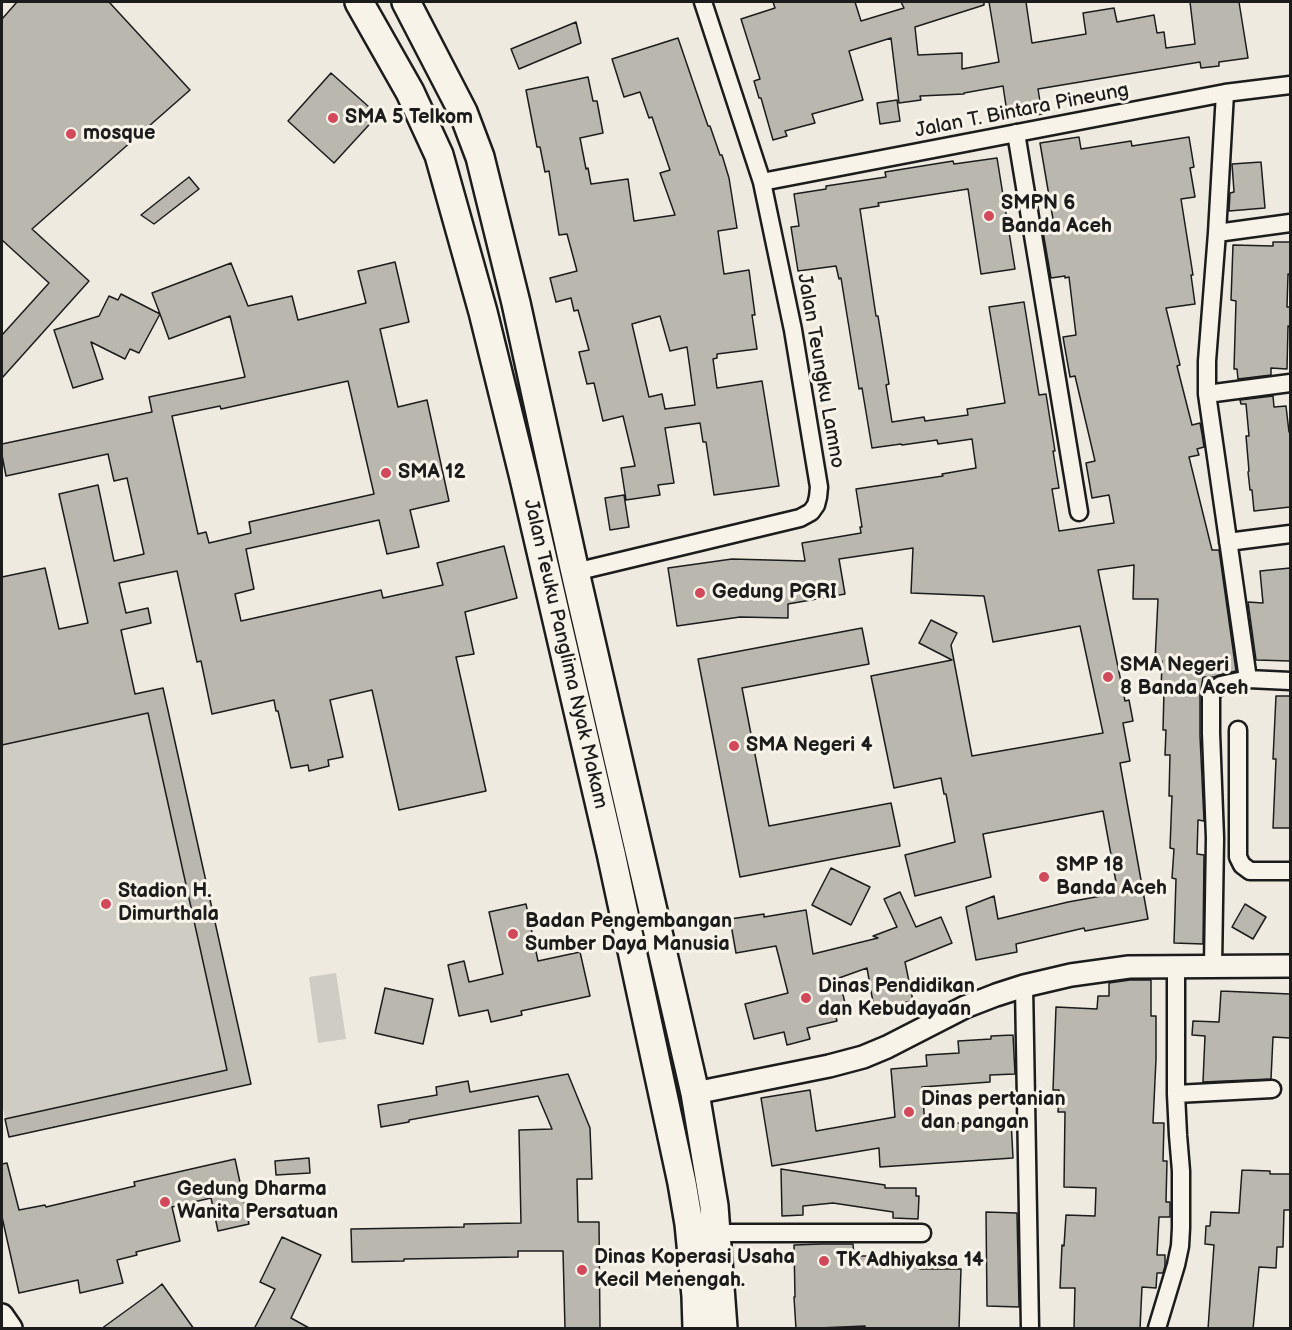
<!DOCTYPE html>
<html>
<head>
<meta charset="utf-8">
<style>
  body { margin:0 }
  #map { position:relative; width:1292px; height:1330px; overflow:hidden; background:#eeeae0; font-family:"Balsamiq Sans",sans-serif }
  canvas { display:block }
  .frame { position:absolute; inset:0; border:3px solid #1c1c1c; pointer-events:none }
</style>
</head>
<body>
<div id="map">
<canvas width="1292" height="1330"></canvas>
<div class="frame"></div>
</div>
<script>
const g = document.querySelector('canvas').getContext('2d');
g.lineJoin = 'round';
function paint(path, color) { g.fillStyle = color; g.fill(path, 'evenodd'); }
const toPath = rows => new Path2D(rows.map(r => 'M' + r).join(''));
function strokePath(path, color, width, dash) { g.strokeStyle = color; g.lineWidth = width; g.lineCap = dash ? 'butt' : 'round'; g.setLineDash(dash || []); g.stroke(path); }
function write(font, color, halo, rows, align = 'center') {
  g.font = font + ' "Balsamiq Sans",sans-serif'; g.lineWidth = 6; g.setLineDash([]); g.textBaseline = 'middle'; g.strokeStyle = halo; g.fillStyle = color; for (const [text, x, y, turn = 0] of rows) {
    g.save(); g.translate(x, y); g.rotate((+turn || 0) * Math.PI / 180); g.textAlign = isNaN(turn) ? turn : align; if (halo) g.strokeText(text, 0, 0); g.fillText(text, 0, 0); g.restore();
  }
}
paint(toPath([
  [163,688,251,1084,9,1137,2,1103,2,724],
  [336,973,346,1039,318,1043,309,977]
]), '#cfccc3');
const building = toPath([
  [17,2,109,2,190,90,32,229,89,281,2,378,2,335,49,283,2,240,2,19,17,2],
  [773,2,855,2,861,21,904,8,901,2,984,2,984,5,915,27,918,55,962,53,962,69,999,62,989,2,1026,2,1032,43,1086,34,1083,13,1114,8,1117,22,1154,15,1157,33,1164,32,1166,48,1195,44,1190,2,1239,2,1248,58,1219,62,1219,66,1201,68,1200,62,1038,89,1042,114,1008,119,1003,86,964,93,964,94,920,96,921,100,899,103,891,38,849,51,863,100,812,114,815,123,785,131,787,136,773,140,761,98,759,98,754,81,760,79,741,19,775,8,773,2],
  [576,22,581,43,519,69,511,49,576,22],
  [678,38,708,126,710,126,720,155,722,155,729,178,737,228,718,231,724,274,749,270,755,315,752,315,757,349,717,354,717,358,713,359,717,388,762,381,779,486,714,495,706,442,703,442,700,423,665,428,674,483,658,485,660,495,626,500,621,468,635,466,623,416,603,421,594,383,587,384,579,352,589,350,578,310,574,311,571,298,556,302,550,278,577,271,567,234,559,235,549,171,545,172,540,147,537,147,526,90,588,77,593,101,597,101,603,133,580,138,586,169,588,168,591,184,628,179,634,221,675,215,660,173,670,170,652,117,649,118,640,92,624,97,612,59,678,38],
  [660,316,670,351,687,347,695,405,665,409,662,394,649,397,632,324,660,316],
  [331,73,378,115,334,163,288,121,331,73],
  [897,100,900,121,880,124,877,103,897,100],
  [1079,137,1081,149,1131,141,1132,146,1189,137,1194,167,1190,168,1195,197,1181,199,1193,275,1191,275,1195,304,1166,308,1180,365,1177,366,1192,425,1200,423,1202,434,1204,447,1197,449,1199,455,1189,457,1212,550,1219,550,1236,671,1219,675,1214,677,1203,677,1200,695,1200,736,1204,821,1198,820,1197,854,1204,855,1203,944,1174,943,1176,879,1172,878,1174,849,1170,848,1172,796,1169,796,1170,755,1165,755,1166,730,1163,730,1164,691,1161,691,1162,661,1155,661,1158,599,1133,599,1134,565,1098,570,1125,701,1129,700,1133,721,1123,723,1130,761,1120,763,1148,919,1085,931,1084,928,1016,944,1017,952,976,960,966,907,994,896,998,919,1068,902,1118,893,1103,811,983,834,991,877,915,896,905,855,955,842,946,794,944,794,941,778,894,788,871,676,952,660,919,643,931,620,957,633,951,645,972,756,1103,733,1080,626,993,642,984,596,911,593,913,548,839,559,845,594,788,604,788,618,740,617,677,626,668,568,732,559,805,561,802,543,861,533,860,527,862,527,856,489,943,476,942,474,976,468,972,439,938,444,937,440,902,445,901,444,872,448,862,388,859,389,841,278,839,279,836,266,798,271,791,227,799,226,794,194,826,189,826,186,886,177,885,172,953,161,954,164,997,158,1015,269,981,274,968,189,878,203,879,206,860,209,876,316,878,316,889,384,886,385,892,422,924,417,925,421,968,415,967,409,1005,403,989,307,1024,302,1039,395,1046,394,1055,451,1053,451,1059,488,1052,489,1059,531,1114,523,1109,495,1092,498,1086,463,1095,461,1075,376,1070,377,1063,337,1076,335,1069,277,1065,278,1065,276,1051,278,1042,226,1054,225,1040,143,1079,137],
  [1261,162,1265,208,1229,211,1230,193,1234,192,1232,164,1261,162],
  [189,177,199,189,154,224,141,215,189,177],
  [1273,242,1290,242,1290,275,1288,274,1287,307,1290,307,1290,327,1288,326,1287,369,1271,368,1271,375,1238,379,1237,369,1234,369,1236,301,1231,300,1233,245,1273,246,1273,242],
  [395,262,409,322,380,329,398,407,427,400,449,501,410,510,419,547,387,554,379,520,246,549,254,589,235,594,241,621,381,590,383,598,443,585,437,563,504,546,517,598,465,612,474,654,456,657,486,791,399,810,372,690,330,700,343,757,328,760,329,766,309,771,308,765,291,768,278,711,276,711,274,700,212,714,201,661,197,662,177,571,119,583,126,613,148,608,151,623,121,630,135,694,163,688,251,1084,9,1137,5,1119,227,1070,148,713,2,745,2,577,45,568,59,629,88,623,59,494,98,485,114,561,144,554,127,478,114,481,108,454,6,476,2,455,2,444,152,412,149,397,245,377,230,316,169,339,160,314,139,353,130,349,125,359,91,342,103,379,73,388,54,330,99,316,109,296,118,300,121,294,160,314,152,293,231,263,248,306,292,296,298,320,366,303,358,271,395,262],
  [348,381,374,494,249,522,251,533,209,543,206,532,198,534,172,416,220,406,221,409,348,381],
  [1273,396,1274,407,1286,406,1289,432,1290,432,1290,507,1254,511,1252,490,1250,490,1248,472,1249,471,1246,436,1249,436,1246,404,1241,404,1240,400,1273,396],
  [624,495,629,527,610,530,605,498,624,495],
  [1290,568,1290,661,1256,660,1248,602,1263,603,1260,571,1290,568],
  [862,628,869,664,742,688,769,826,891,803,900,846,740,877,698,659,862,628],
  [1276,696,1290,696,1290,828,1273,828,1276,759,1273,759,1276,696],
  [831,868,870,887,851,925,812,905,831,868],
  [900,892,916,927,941,917,952,943,905,962,913,1001,874,1008,867,968,839,978,845,1003,833,1006,837,1021,807,1028,810,1039,787,1045,784,1032,754,1039,745,1004,788,993,776,946,736,953,730,919,764,914,764,917,806,910,813,954,878,938,873,936,897,927,884,899,900,892],
  [526,904,538,961,580,952,590,996,521,1011,522,1015,491,1022,488,1010,459,1016,448,965,464,961,469,982,503,974,489,912,526,904],
  [1245,904,1266,917,1253,939,1232,927,1245,904],
  [1130,980,1151,980,1151,1016,1156,1016,1156,1059,1153,1123,1164,1123,1163,1161,1167,1161,1166,1202,1170,1202,1170,1217,1159,1217,1157,1255,1165,1255,1165,1266,1163,1273,1157,1273,1156,1288,1142,1287,1140,1329,1074,1329,1075,1288,1060,1288,1062,1245,1064,1246,1066,1215,1095,1216,1096,1188,1064,1187,1065,1112,1058,1112,1059,1090,1053,1090,1056,1007,1097,1009,1098,996,1109,996,1109,983,1130,980],
  [385,988,433,999,423,1044,375,1033,385,988],
  [1221,991,1290,994,1290,1038,1273,1037,1271,1079,1203,1082,1205,1036,1192,1035,1193,1021,1219,1022,1221,991],
  [1013,1035,1015,1074,990,1075,990,1082,922,1087,925,1125,1011,1120,1013,1158,880,1167,879,1148,772,1166,761,1098,810,1090,816,1131,895,1117,891,1069,927,1066,926,1055,959,1053,958,1041,991,1039,991,1036,1013,1035],
  [568,1074,590,1128,592,1179,577,1179,578,1222,599,1222,600,1329,565,1329,563,1251,518,1251,518,1257,404,1259,404,1261,352,1262,351,1229,464,1227,464,1224,521,1223,519,1130,552,1129,538,1096,409,1120,409,1122,381,1127,378,1105,437,1095,436,1087,468,1081,470,1092,568,1074],
  [309,1158,310,1173,276,1175,275,1161,309,1158],
  [235,1159,249,1224,218,1231,211,1198,172,1207,180,1241,136,1252,137,1255,117,1260,123,1283,80,1293,78,1280,19,1293,2,1217,2,1164,7,1163,19,1210,45,1205,46,1207,135,1186,134,1182,235,1159],
  [781,1169,885,1185,885,1188,916,1188,916,1196,919,1196,918,1219,893,1218,893,1212,833,1203,803,1206,803,1215,782,1216,781,1169],
  [1242,1170,1270,1171,1270,1174,1290,1174,1290,1210,1284,1210,1283,1247,1277,1247,1276,1268,1259,1267,1253,1329,1208,1329,1214,1245,1205,1244,1206,1226,1210,1226,1211,1212,1239,1213,1242,1170],
  [986,1212,1017,1213,1019,1307,987,1306,986,1212],
  [282,1237,321,1255,291,1318,311,1329,254,1329,275,1289,260,1282,282,1237],
  [822,1244,853,1244,854,1256,920,1256,920,1269,961,1269,959,1329,865,1329,865,1326,796,1329,794,1297,795,1297,794,1245,822,1244],
  [162,1284,194,1329,101,1329,156,1289,162,1284]
]);
paint(building, '#bab7af');
strokePath(building, '#1c1c1c', 1.5);
const minor = toPath([
  [1225,93,1217,233,1207,361,1207,394,1248,679],
  [1016,133,1079,512],
  [762,182,1225,93,1290,85],
  [1217,233,1290,223],
  [1207,394,1290,383],
  [1228,542,1290,534],
  [575,572,800,518,811,512,816,505,818,497,819,487,793,330,762,182,703,2],
  [1238,730,1238,857,1242,865,1250,871,1290,871],
  [1213,966,1215,838,1211,733,1211,695,1213,691,1221,685,1248,679,1290,681],
  [1024,986,1030,1328],
  [1176,1094,1272,1089],
  [716,1233,922,1233],
  [1157,1328,1176,1265,1180,1246,1181,1228,1181,1171,1178,1135,1176,1094,1176,967]
]);
const tertiary = toPath([
  [695,1093,829,1066,863,1057,887,1047,965,1007,996,995,1024,986,1071,975,1129,967,1290,966],
  [2,1315,11,1328]
]);
const primary = toPath([
  [359,2,410,92,439,155,483,312,524,478,611,853,682,1183,689,1224,696,1296,697,1328],
  [406,2,463,112,480,157,516,303,575,572,695,1093,714,1206,723,1328]
]);
strokePath(minor, '#1c1c1c', 21);
strokePath(tertiary, '#1c1c1c', 26);
strokePath(primary, '#1c1c1c', 32);
strokePath(minor, '#f7f3e8', 16);
strokePath(tertiary, '#f7f3e8', 21);
strokePath(primary, '#f7f3e8', 27);
for (const [x, y, r, color] of [
  [333,118,6,"#d1495b"],
  [71,134,6,"#d1495b"],
  [989,216,6,"#d1495b"],
  [386,473,6,"#d1495b"],
  [700,593,6,"#d1495b"],
  [1108,677,6,"#d1495b"],
  [734,746,6,"#d1495b"],
  [1044,877,6,"#d1495b"],
  [106,904,6,"#d1495b"],
  [513,934,6,"#d1495b"],
  [806,998,6,"#d1495b"],
  [909,1112,6,"#d1495b"],
  [165,1202,6,"#d1495b"],
  [824,1261,6,"#d1495b"],
  [582,1270,6,"#d1495b"]
]) { const dot = new Path2D(); dot.arc(x, y, r, 0, 2 * Math.PI); g.fillStyle = color; g.fill(dot); strokePath(dot, '#f7f3e8', 2); }
write('20px', '#1c1c1c', '#f7f3e8', [
  ["Jalan T. Bintara Pineung",1022,111,-11],
  ["Jalan Teungku Lamno",820,371,80],
  ["Jalan Teuku Panglima Nyak Makam",565,654,77]
]);
write('bold 20px', '#1c1c1c', '#f7f3e8', [
  ["SMA 5 Telkom",345,118],
  ["mosque",83,134],
  ["SMPN 6",1001,204],
  ["Banda Aceh",1001,227],
  ["SMA 12",398,473],
  ["Gedung PGRI",712,593],
  ["SMA Negeri",1120,666],
  ["8 Banda Aceh",1120,689],
  ["SMA Negeri 4",746,746],
  ["SMP 18",1056,866],
  ["Banda Aceh",1056,889],
  ["Stadion H.",118,892],
  ["Dimurthala",118,915],
  ["Badan Pengembangan",525,922],
  ["Sumber Daya Manusia",525,945],
  ["Dinas Pendidikan",818,987],
  ["dan Kebudayaan",818,1010],
  ["Dinas pertanian",921,1100],
  ["dan pangan",921,1123],
  ["Gedung Dharma",177,1190],
  ["Wanita Persatuan",177,1213],
  ["Dinas Koperasi Usaha",594,1258],
  ["Kecil Menengah.",594,1281],
  ["TK Adhiyaksa 14",836,1261]
], 'left');
</script>
</body>
</html>
